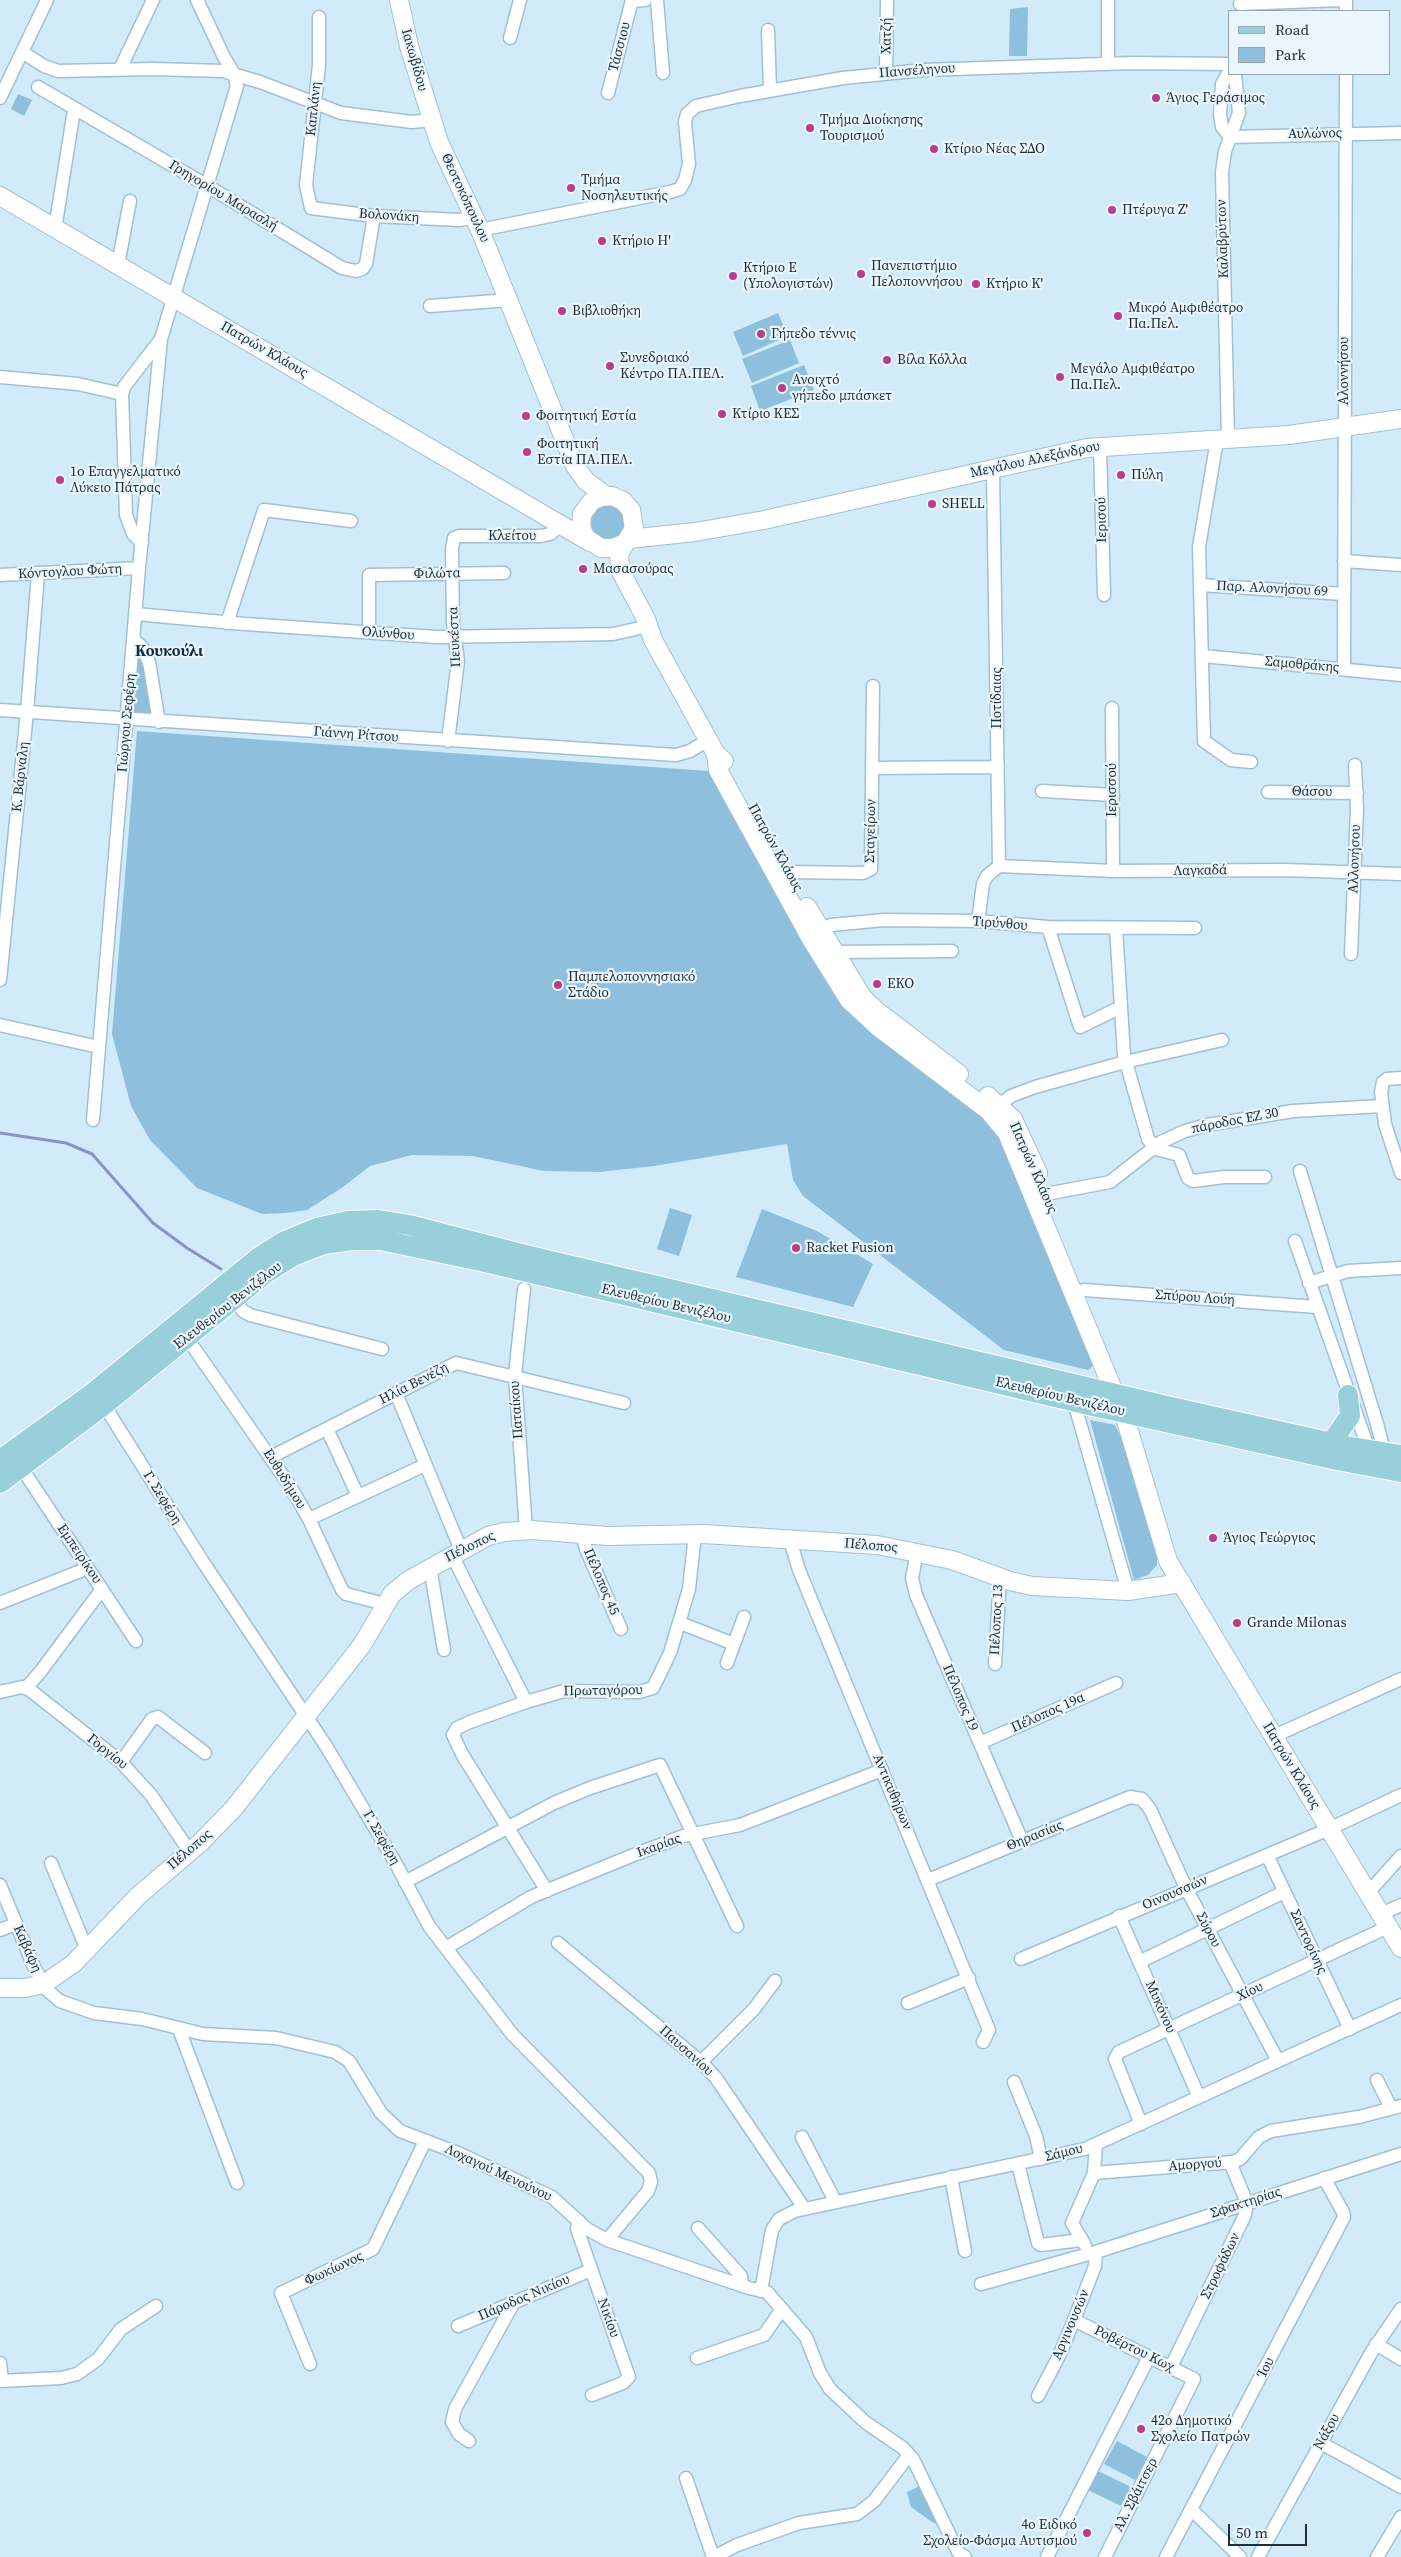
<!DOCTYPE html>
<html>
<head>
<meta charset="utf-8">
<style>
  body { margin:0 }
  #map { position:relative; width:1401px; height:2557px; overflow:hidden; background:#d1ebfb; font-family:"Source Serif 4",serif }
  canvas { display:block }
  .legend { position:absolute; left:1228px; top:10px; width:162px; height:65px; box-sizing:border-box; background:#e9f6fe; border:1px solid #99a6ae; margin:0; padding:6px 9px; list-style:none; font-size:15px; color:#212e35 }
  .legend li { display:flex; align-items:center; gap:10px; height:25px }
  .legend b { width:25px; border:1px solid #99a6ae }
  .scale { position:absolute; left:1228px; top:2524px; width:79px; height:22px; box-sizing:border-box; border:2px solid #212e35; border-top:0; padding-left:6px; font-size:15px; line-height:18px; white-space:nowrap; color:#212e35; -webkit-text-stroke:4px #e9f6fe; paint-order:stroke }
</style>
</head>
<body>
<div id="map">
<canvas width="1401" height="2557"></canvas>
<ul class="legend">
<li><b style="height:6px;background:#98cfda"></b>Road</li>
<li><b style="height:14px;background:#8ebfdc"></b>Park</li>
</ul>
<div class="scale">50 m</div>
</div>
<script>
const g = document.querySelector('canvas').getContext('2d');
g.lineJoin = 'round';
function paint(path, color) { g.fillStyle = color; g.fill(path, 'evenodd'); }
const toPath = rows => new Path2D(rows.map(r => 'M' + r).join(''));
function strokePath(path, color, width, dash) { g.strokeStyle = color; g.lineWidth = width; g.lineCap = dash ? 'butt' : 'round'; g.setLineDash(dash || []); g.stroke(path); }
function write(font, color, halo, rows, align = 'center') {
  g.font = font + ' "Source Serif 4",serif'; g.lineWidth = 4.5; g.setLineDash([]); g.textBaseline = 'middle'; g.strokeStyle = halo; g.fillStyle = color; for (const [text, x, y, turn = 0] of rows) {
    g.save(); g.translate(x, y); g.rotate((+turn || 0) * Math.PI / 180); g.textAlign = isNaN(turn) ? turn : align; if (halo) g.strokeText(text, 0, 0); g.fillText(text, 0, 0); g.restore();
  }
}
paint(toPath([
  [1028,7,1027,56,1009,56,1010,9],
  [18,94,32,100,24,116,11,109],
  [778,313,788,336,743,356,733,332],
  [790,340,799,363,752,383,742,359],
  [804,365,814,390,760,411,751,386],
  '591 522a17 17 0 1 1 34 0a17 17 0 1 1-34 0Z',
  [139,643,159,722,127,720],
  [137,731,709,771,837,998,851,1013,979,1115,1001,1140,1093,1366,1088,1370,1004,1350,803,1196,793,1180,787,1144,654,1166,599,1172,544,1171,473,1156,412,1155,370,1166,343,1187,307,1210,286,1213,262,1214,197,1188,150,1140,131,1106,112,1034],
  [670,1208,692,1215,679,1256,657,1249],
  [762,1209,817,1231,873,1264,853,1307,736,1277],
  [1090,1420,1115,1425,1122,1439,1157,1558,1157,1565,1148,1575,1134,1580],
  [1117,2441,1147,2457,1135,2480,1104,2464],
  [1096,2470,1131,2487,1121,2506,1086,2489],
  [922,2485,940,2520,935,2524,911,2507,907,2492]
]), '#8ebfdc');
strokePath(toPath([
  [0,1133,66,1143,92,1154,153,1223,187,1248,221,1269]
]), '#8c93c2', 3);
const street = toPath([
  [657,0,663,73],
  [632,1,645,0],
  [1240,4,1340,0],
  [1346,11,1346,0],
  [319,17,319,65,306,185,311,208,374,216,460,220,475,217],
  [768,30,770,90],
  [510,38,520,0],
  [22,52,44,66,58,71,154,69,223,71,260,82,341,113,412,122,432,120],
  [1108,64,1108,0],
  [120,69,153,0],
  [1230,70,1222,84,1220,114,1222,127,1230,137],
  [886,73,887,0],
  [38,87,206,185,342,268,356,271,362,269,366,264,374,216],
  [608,93,632,0],
  [0,98,47,0],
  [1230,137,1401,133],
  [55,229,74,110],
  [480,230,670,192,680,189,685,180,689,164,685,122,687,114,696,106,740,96,843,78,924,70,1131,63,1230,64],
  [118,265,130,201],
  [430,306,509,300],
  [0,377,78,384,122,394],
  [1228,439,1222,172,1225,151,1239,113,1235,74],
  [1217,440,1199,547,1204,741,1231,760,1251,762],
  [1100,446,1104,595],
  [142,543,133,534,126,515,122,394,124,387,161,339],
  [1344,561,1401,565],
  [0,575,139,568],
  [1200,585,1344,594],
  [136,614,245,624,436,637,613,634,640,628],
  [227,623,264,510,351,521],
  [369,632,369,575,504,573],
  [134,640,142,647,149,662,159,722],
  [1203,656,1401,675],
  [1344,668,1346,74],
  [1112,708,1113,871],
  [0,710,676,755,690,751,708,740],
  [448,741,458,661,453,624,452,549,454,538,459,536,541,536,550,534,561,525],
  [872,768,998,767],
  [1042,791,1113,795],
  [1268,792,1357,793],
  [999,866,1113,871,1285,870,1401,874],
  [788,872,863,873,871,869,873,686],
  [978,921,983,884,987,876,999,866,993,469],
  [1048,927,1080,1027,1119,1008],
  [1116,928,1124,1055,1148,1139,1156,1149,1179,1155,1188,1178,1193,1181,1224,1177,1265,1177],
  [814,932,831,925,884,920,978,921,1048,927,1195,928],
  [834,952,952,951],
  [1351,954,1357,809,1355,765],
  [0,980,27,712,38,573],
  [0,1025,99,1047],
  [1401,1078,1387,1079,1383,1082,1381,1092,1385,1124,1401,1173],
  [1000,1105,1011,1096,1035,1087,1125,1062,1222,1040],
  [93,1120,139,568,161,339,237,86,234,74,224,57,197,0],
  [1300,1171,1377,1424,1383,1447,1383,1458],
  [1046,1194,1110,1182,1161,1142,1185,1131,1207,1125,1293,1111,1382,1106],
  [1295,1241,1370,1453],
  [1309,1283,1348,1271,1401,1268],
  [524,1289,515,1375,526,1530],
  [1073,1293,1084,1290,1317,1307],
  [234,1300,243,1311,250,1315,382,1349],
  [187,1338,290,1486,309,1519,342,1590,346,1594,385,1604],
  [396,1393,461,1550],
  [1074,1402,1128,1591],
  [104,1405,203,1562,326,1746,395,1862,429,1926,512,2034,649,2173,651,2182,648,2191,607,2240],
  [327,1429,358,1496],
  [271,1457,456,1363,624,1403],
  [21,1467,136,1641],
  [309,1519,425,1465],
  [582,1534,586,1549,621,1629],
  [790,1540,799,1570,989,2030,983,2042],
  [917,1552,912,1578,916,1595,1022,1841],
  [452,1555,526,1702,564,1691,639,1692,653,1688,670,1653,689,1589,695,1534],
  [430,1567,444,1650],
  [0,1603,88,1568],
  [680,1623,734,1644,727,1663],
  [734,1644,744,1617],
  [995,1664,1000,1577],
  [26,1688,41,1671,102,1589],
  [0,1692,22,1687,30,1690,121,1762,151,1795,190,1852],
  [526,1702,470,1722,457,1728,453,1735,462,1754,547,1891],
  [1274,1736,1401,1679],
  [980,1743,1116,1683],
  [121,1762,152,1719,158,1717,205,1753],
  [1267,1855,1350,2029],
  [51,1863,87,1950],
  [928,1880,1130,1797,1142,1799,1150,1809,1186,1888,1278,2061],
  [405,1882,554,1803,590,1788,660,1765,737,1926],
  [0,1885,35,1969,47,1990,60,2001,94,2013,142,2019,203,2034,276,2038,335,2052,349,2061,381,2113,400,2131,458,2153,552,2197,587,2229,607,2240,749,2288,767,2292,806,2337,820,2373,830,2389,865,2422,903,2448,913,2459,958,2552,965,2557],
  [1368,1893,1401,1856],
  [1381,1914,1401,1905],
  [1119,1916,1199,2097],
  [0,1930,16,1924],
  [558,1943,701,2062,716,2078,804,2208],
  [446,1948,531,1897,631,1856,683,1836,740,1825,882,1770],
  [1021,1959,1329,1829,1401,1795],
  [1139,1962,1284,1892],
  [908,2003,969,1978],
  [179,2029,237,2183],
  [701,2062,754,2009,775,1981],
  [1377,2080,1391,2108],
  [1014,2082,1036,2136,1041,2159],
  [1141,2124,1115,2059,1119,2052,1388,1927],
  [802,2137,835,2201],
  [1018,2164,1038,2243,1041,2245,1081,2240],
  [1094,2173,1233,2162,1240,2159,1259,2137,1271,2131,1359,2117,1401,2106],
  [951,2177,965,2251],
  [579,2221,577,2229,629,2377,623,2383,592,2395],
  [698,2228,741,2276,742,2286],
  [1085,2245,1072,2223,1094,2173,1096,2144],
  [981,2284,1096,2252,1401,2154],
  [761,2291,772,2230,779,2219,795,2211,1085,2149,1401,2005],
  [1074,2320,1194,2379,1105,2557],
  [458,2326,591,2270],
  [1376,2344,1401,2359],
  [697,2358,764,2335,782,2309],
  [0,2363,2,2381],
  [310,2364,281,2293,373,2249,425,2141],
  [1171,2367,1245,2215,1247,2203,1230,2162],
  [0,2381,61,2378,77,2374,98,2359,121,2329,156,2306],
  [1038,2396,1060,2354,1074,2320,1095,2266,1096,2252],
  [469,2441,459,2434,452,2422,455,2409,514,2302],
  [1321,2443,1401,2487],
  [686,2478,713,2557],
  [1191,2509,1240,2557],
  [714,2557,737,2545,799,2523,857,2514,874,2501,909,2455],
  [1047,2557,1149,2357],
  [1166,2557,1344,2217,1343,2212,1324,2178],
  [1258,2557,1371,2353,1401,2309],
  [1377,2557,1401,2517]
]);
const secondary = toPath([
  [399,0,409,46,439,142,480,230,575,466,586,481,606,496],
  [0,196,590,542],
  [629,539,695,532,764,520,1087,448,1289,435,1401,419],
  [625,543,613,548,601,548,586,538,581,528,582,514,592,501,601,497,612,496,623,501,631,510,634,528,619,554,620,570,646,619,653,640,716,754,724,761],
  [716,754,718,770,811,939,849,1000,877,1026,989,1111,1007,1133,1126,1421,1168,1561,1401,1948],
  [807,907,863,998,878,1012,959,1074],
  [988,1096,1013,1119,1038,1173],
  [0,1988,25,1988,44,1984,74,1963,138,1896,200,1843,234,1808,362,1645,392,1594,409,1580,488,1536,504,1532,532,1530,607,1536,704,1534,877,1545,952,1560,1010,1581,1032,1586,1128,1591,1182,1583]
]);
const primary = toPath([
  [1331,1443,1350,1416,1348,1395],
  [0,1460,94,1392,258,1258,283,1242,317,1228,348,1221,378,1220,409,1225,525,1255,1171,1407,1350,1447,1401,1455],
  [0,1483,104,1405,266,1273,293,1256,324,1244,352,1240,381,1240,485,1262,1089,1405,1337,1460,1401,1472]
]);
strokePath(street, '#a1c0d3', 15);
strokePath(secondary, '#a1c0d3', 20);
strokePath(primary, '#fff', 22);
strokePath(street, '#fff', 12);
strokePath(secondary, '#fff', 18);
strokePath(primary, '#98cfda', 20);
for (const [x, y, r, color] of [
  [1156,98,5,"#b83d8e"],
  [810,128,5,"#b83d8e"],
  [934,149,5,"#b83d8e"],
  [571,188,5,"#b83d8e"],
  [1112,210,5,"#b83d8e"],
  [602,241,5,"#b83d8e"],
  [861,274,5,"#b83d8e"],
  [733,276,5,"#b83d8e"],
  [976,284,5,"#b83d8e"],
  [562,311,5,"#b83d8e"],
  [1118,316,5,"#b83d8e"],
  [761,334,5,"#b83d8e"],
  [887,360,5,"#b83d8e"],
  [610,366,5,"#b83d8e"],
  [1060,377,5,"#b83d8e"],
  [782,388,5,"#b83d8e"],
  [722,414,5,"#b83d8e"],
  [526,416,5,"#b83d8e"],
  [527,452,5,"#b83d8e"],
  [1121,475,5,"#b83d8e"],
  [60,480,5,"#b83d8e"],
  [932,504,5,"#b83d8e"],
  [583,569,5,"#b83d8e"],
  [877,984,5,"#b83d8e"],
  [558,985,5,"#b83d8e"],
  [796,1248,5,"#b83d8e"],
  [1213,1538,5,"#b83d8e"],
  [1237,1623,5,"#b83d8e"],
  [1141,2429,5,"#b83d8e"],
  [1087,2533,5,"#b83d8e"]
]) { const dot = new Path2D(); dot.arc(x, y, r, 0, 2 * Math.PI); g.fillStyle = color; g.fill(dot); strokePath(dot, '#e9f6fe', 2); }
write('14px', '#212e35', '#e9f6fe', [
  ["Χατζή",887,36,-89],
  ["Τάσσιου",620,47,-75],
  ["Ιακωβίδου",414,60,74],
  ["Πανσέληνου",917,71,-4],
  ["Καπλάνη",314,109,-84],
  ["Αυλώνος",1315,134,-1],
  ["Γρηγορίου Μαρασλή",223,196,31],
  ["Θεοτοκόπουλου",465,198,65],
  ["Βολονάκη",389,216,4],
  ["Καλαβρύτων",1223,239,-92],
  ["Πατρών Κλάους",264,350,30],
  ["Αλοννήσου",1344,371,-90],
  ["Μεγάλου Αλεξάνδρου",1035,460,-12],
  ["Ιερισού",1102,520,-91],
  ["Κλείτου",512,536],
  ["Κόντογλου Φώτη",70,572,-3],
  ["Φιλώτα",437,574,-1],
  ["Παρ. Αλονήσου 69",1272,589,3],
  ["Ολύνθου",388,634,4],
  ["Πευκέστα",455,637,-93],
  ["Σαμοθράκης",1302,665,5],
  ["Ποτίδαιας",997,698,-90],
  ["Γιώργου Σεφέρη",127,723,-85],
  ["Γιάννη Ρίτσου",356,735,4],
  ["Κ. Βάρναλη",21,777,-84],
  ["Ιερισσού",1112,790,-90],
  ["Θάσου",1312,792,1],
  ["Σταγείρων",871,831,-89],
  ["Πατρών Κλάους",775,848,61],
  ["Αλλονήσου",1355,859,-88],
  ["Λαγκαδά",1200,871,-1],
  ["Τιρύνθου",1000,924,5],
  ["πάροδος ΕΖ 30",1235,1121,-11],
  ["Πατρών Κλάους",1033,1168,66],
  ["Σπύρου Λούη",1195,1298,4],
  ["Ελευθερίου Βενιζέλου",666,1304,13],
  ["Ελευθερίου Βενιζέλου",228,1306,-38],
  ["Ηλία Βενέζη",414,1384,-27],
  ["Ελευθερίου Βενιζέλου",1060,1397,13],
  ["Παταίκου",517,1410,-94],
  ["Ευθυδήμου",284,1479,58],
  ["Γ. Σεφέρη",162,1498,58],
  ["Πέλοπος",871,1546,5],
  ["Πέλοπος",470,1547,-26],
  ["Εμπειρίκου",79,1554,56],
  ["Πέλοπος 45",601,1582,67],
  ["Πέλοπος 13",997,1620,-87],
  ["Πρωταγόρου",603,1691,-1],
  ["Πέλοπος 19",960,1698,67],
  ["Πέλοπος 19α",1048,1713,-24],
  ["Γοργίου",107,1752,39],
  ["Πατρών Κλάους",1291,1766,59],
  ["Αντικυθήρων",892,1792,67],
  ["Θηρασίας",1035,1836,-22],
  ["Γ. Σεφέρη",381,1838,60],
  ["Ικαρίας",659,1846,-20],
  ["Πέλοπος",190,1850,-41],
  ["Οινουσσών",1175,1893,-23],
  ["Σύρου",1208,1930,62],
  ["Σαντορίνης",1308,1942,65],
  ["Καβάφη",27,1949,66],
  ["Χίου",1250,1992,-25],
  ["Μυκόνου",1160,2007,66],
  ["Παυσανίου",686,2051,42],
  ["Σάμου",1064,2153,-14],
  ["Αμοργού",1195,2165,-4],
  ["Λοχαγού Μενούνου",498,2173,25],
  ["Σφακτηρίας",1246,2203,-18],
  ["Στροφάδων",1221,2266,-64],
  ["Φωκίωνος",334,2269,-25],
  ["Πάροδος Νικίου",524,2298,-23],
  ["Νικίου",608,2318,70],
  ["Αργινουσών",1071,2325,-67],
  ["Ροβέρτου Κωχ",1134,2349,26],
  ["Ίου",1266,2368,-63],
  ["Νάξου",1327,2432,-61],
  ["Αλ. Σβάιτσερ",1136,2495,-63]
]);
write('14px', '#212e35', '#e9f6fe', [
  ["Άγιος Γεράσιμος",1166,98],
  ["Τμήμα Διοίκησης",820,120],
  ["Τουρισμού",820,136],
  ["Κτίριο Νέας ΣΔΟ",944,149],
  ["Τμήμα",581,180],
  ["Νοσηλευτικής",581,196],
  ["Πτέρυγα Ζ'",1122,210],
  ["Κτήριο Η'",612,241],
  ["Πανεπιστήμιο",871,266],
  ["Πελοποννήσου",871,282],
  ["Κτήριο Ε",743,268],
  ["(Υπολογιστών)",743,284],
  ["Κτήριο Κ'",986,284],
  ["Μικρό Αμφιθέατρο",1128,308],
  ["Πα.Πελ.",1128,324],
  ["Βιβλιοθήκη",572,311],
  ["Γήπεδο τέννις",771,334],
  ["Συνεδριακό",620,358],
  ["Κέντρο ΠΑ.ΠΕΛ.",620,374],
  ["Βίλα Κόλλα",897,360],
  ["Μεγάλο Αμφιθέατρο",1070,369],
  ["Πα.Πελ.",1070,385],
  ["Ανοιχτό",792,380],
  ["γήπεδο μπάσκετ",792,396],
  ["Κτίριο ΚΕΣ",732,414],
  ["Φοιτητική Εστία",536,416],
  ["Φοιτητική",537,444],
  ["Εστία ΠΑ.ΠΕΛ.",537,460],
  ["1o Επαγγελματικό",70,472],
  ["Λύκειο Πάτρας",70,488],
  ["Πύλη",1131,475],
  ["SHELL",942,504],
  ["Μασασούρας",593,569],
  ["Παμπελοποννησιακό",568,977],
  ["Στάδιο",568,993],
  ["EKO",887,984],
  ["Racket Fusion",806,1248],
  ["Άγιος Γεώργιος",1223,1538],
  ["Grande Milonas",1247,1623],
  ["42ο Δημοτικό",1151,2421],
  ["Σχολείο Πατρών",1151,2437],
  ["4ο Ειδικό",1077,2525,"right"],
  ["Σχολείο-Φάσμα Αυτισμού",1077,2541,"right"]
], 'left');
write('bold 16px', '#112d3b', '#e9f6fe', [
  ["Κουκούλι",169,652]
]);
</script>
</body>
</html>
